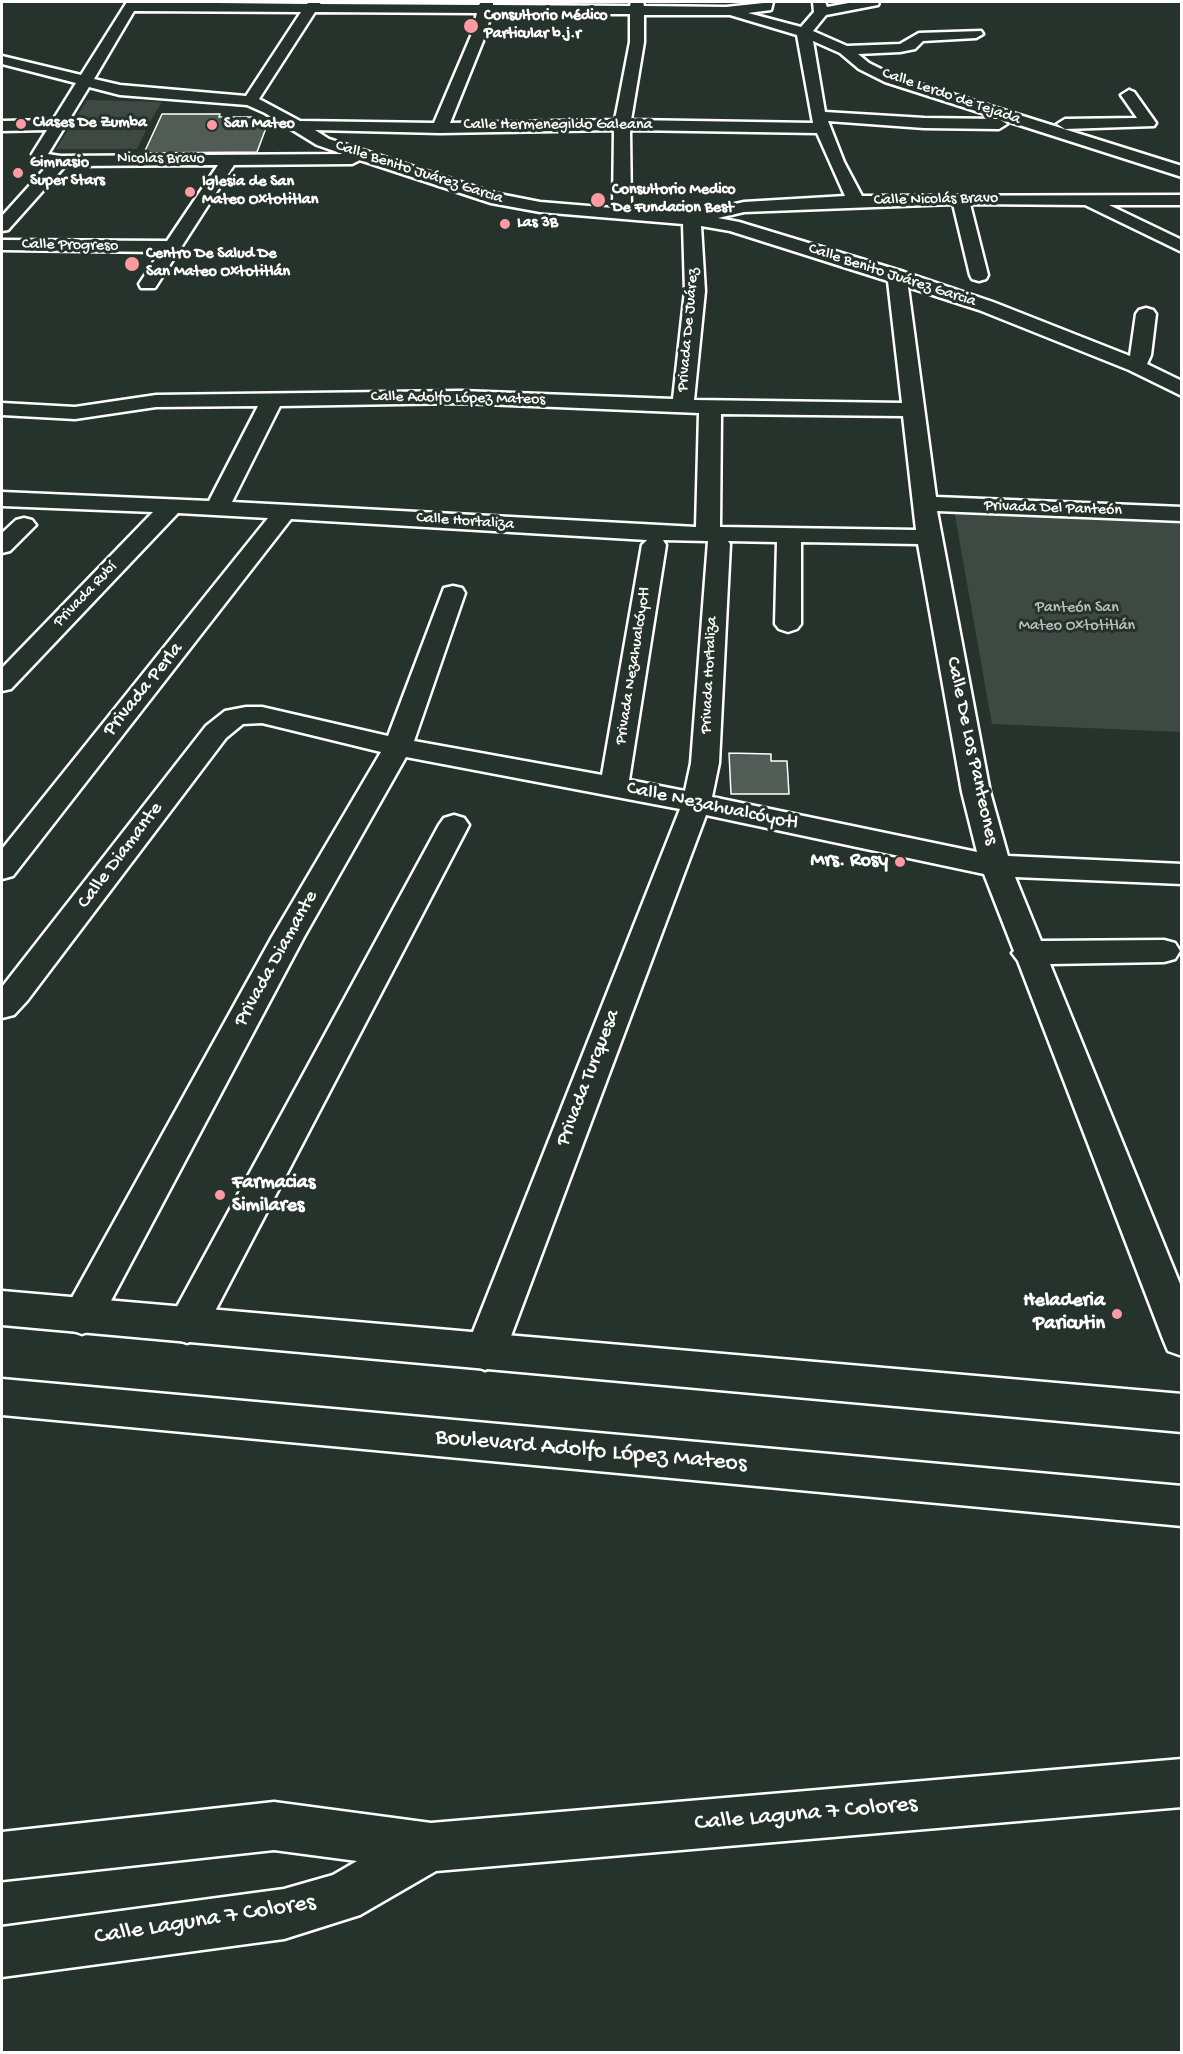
<!DOCTYPE html>
<html>
<head>
<meta charset="utf-8">
<style>
  body { margin:0 }
  #map { position:relative; width:1183px; height:2054px; overflow:hidden; background:#26332d; font-family:"Gochi Hand",sans-serif }
  canvas { display:block }
  .frame { position:absolute; inset:0; border:3px solid #fff; pointer-events:none }
</style>
</head>
<body>
<div id="map">
<canvas width="1183" height="2054"></canvas>
<div class="frame"></div>
</div>
<script>
const g = document.querySelector('canvas').getContext('2d');
g.lineJoin = 'round';
function paint(path, color) { g.fillStyle = color; g.fill(path, 'evenodd'); }
const toPath = rows => new Path2D(rows.map(r => 'M' + r).join(''));
function strokePath(path, color, width, dash) { g.strokeStyle = color; g.lineWidth = width; g.lineCap = dash ? 'butt' : 'round'; g.setLineDash(dash || []); g.stroke(path); }
function write(font, color, halo, rows, align = 'center') {
  g.font = font + ' "Gochi Hand",sans-serif'; g.lineWidth = 6; g.setLineDash([]); g.textBaseline = 'middle'; g.strokeStyle = halo; g.fillStyle = color; for (const [text, x, y, turn = 0] of rows) {
    g.save(); g.translate(x, y); g.rotate((+turn || 0) * Math.PI / 180); g.textAlign = isNaN(turn) ? turn : align; if (halo) g.strokeText(text, 0, 0); g.fillText(text, 0, 0); g.restore();
  }
}
paint(toPath([
  [87,100,162,102,149,123,72,124],
  [68,130,146,130,137,149,56,149],
  [954,510,1181,518,1181,732,992,724]
]), '#3e4944');
const building = toPath([
  [162,114,220,114,219,117,252,117,251,121,269,120,257,152,144,153,162,114],
  [729,753,771,754,771,761,787,761,789,794,731,794,729,753]
]);
paint(building, '#515c57');
strokePath(building, '#fff', 1.5);
const minor = toPath([
  [127,2,307,4,309,2,321,2,320,4,479,5,481,2,493,2,493,5,630,6,631,2,643,2,644,6,726,7,773,2,771,10,748,13,801,27,814,12,813,2,825,2,827,7,854,2,879,2,878,5,826,15,813,31,847,46,900,44,919,33,981,31,983,34,976,38,923,41,915,49,900,52,858,54,869,63,895,76,1182,166,1182,177,885,82,859,69,840,53,813,41,825,112,924,118,999,119,1007,124,999,129,924,128,828,121,844,162,862,196,1182,195,1182,205,1109,205,1182,240,1182,252,1085,205,970,204,988,275,986,279,979,281,972,279,970,275,953,204,744,212,718,218,739,222,904,272,993,302,1130,356,1136,314,1139,310,1146,308,1153,310,1156,314,1151,355,1147,364,1182,381,1182,396,1129,370,979,310,908,287,936,497,1182,507,1182,521,937,511,990,792,1008,856,1182,864,1182,884,1015,877,1041,941,1164,940,1175,943,1180,951,1175,959,1164,962,1050,964,1182,1289,1182,1356,1168,1351,1163,1339,1018,961,1012,953,1014,951,984,874,706,815,505,1352,499,1364,485,1370,471,1364,465,1352,680,809,406,757,304,937,96,1329,82,1334,68,1329,63,1317,68,1305,272,937,381,752,262,723,243,724,226,738,27,1001,14,1015,2,1018,2,987,206,726,225,711,246,707,262,707,388,736,444,588,453,586,462,588,465,593,414,741,602,775,642,545,647,540,291,519,13,876,2,879,2,849,268,518,178,513,11,689,2,691,2,668,153,512,2,506,2,492,209,501,258,406,156,407,75,419,2,415,2,403,75,407,156,395,461,391,673,399,685,291,683,224,540,212,491,203,360,160,352,164,234,165,155,288,141,288,139,284,160,252,2,250,2,240,167,241,218,165,65,166,8,230,2,231,2,216,49,164,35,160,32,154,47,130,2,131,2,121,53,120,76,83,2,64,2,56,81,75,127,2],
  [134,11,301,12,246,96,120,85,94,79,134,11],
  [315,12,477,13,471,36,434,123,300,121,259,99,315,12],
  [491,14,630,14,630,42,615,120,450,123,485,36,491,14],
  [644,15,730,15,797,35,813,123,631,120,644,42,644,15],
  [89,87,120,95,247,105,265,113,317,145,343,154,60,156,48,154,89,87],
  [315,130,440,133,614,130,613,208,540,202,494,193,329,139,315,130],
  [630,130,817,133,845,196,744,202,692,214,631,209,630,130],
  [701,226,730,231,888,281,902,403,694,400,705,291,701,226],
  [461,403,699,413,696,527,232,502,280,406,461,403],
  [721,414,903,416,916,530,720,527,721,414],
  [663,540,708,541,691,763,685,791,629,780,666,545,663,540],
  [728,541,777,542,775,624,779,629,788,632,797,629,801,624,801,542,918,544,962,792,977,852,712,797,719,763,730,544,728,541],
  [1129,90,1134,92,1156,123,1154,126,1065,129,1057,124,1065,119,1137,118,1121,95,1129,90],
  [24,518,32,520,36,525,10,551,2,553,2,533,16,520,24,518],
  [454,815,464,818,469,825,201,1338,187,1343,173,1338,168,1326,173,1314,439,825,444,818,454,815]
]);
const secondary = toPath([
  [1182,1759,1182,1807,436,1871,360,1915,284,1939,2,1977,2,1927,284,1889,333,1875,357,1861,274,1850,2,1880,2,1832,274,1802,431,1823,1182,1759]
]);
const primary = toPath([
  [2,1291,1182,1394,1182,1432,2,1325,2,1291],
  [2,1379,1182,1486,1182,1526,2,1415,2,1379]
]);
strokePath(minor, '#fff', 5);
strokePath(secondary, '#fff', 5);
strokePath(primary, '#fff', 5);
paint(minor, '#26332d');
paint(secondary, '#26332d');
paint(primary, '#26332d');
for (const [x, y, r, color] of [
  [471,26,8,"#ff9aa2"],
  [21,124,6,"#ff9aa2"],
  [212,125,6,"#ff9aa2"],
  [18,173,6,"#ff9aa2"],
  [190,192,6,"#ff9aa2"],
  [598,200,8,"#ff9aa2"],
  [505,224,6,"#ff9aa2"],
  [132,264,8,"#ff9aa2"],
  [900,862,6,"#ff9aa2"],
  [220,1195,6,"#ff9aa2"],
  [1117,1314,6,"#ff9aa2"]
]) { const dot = new Path2D(); dot.arc(x, y, r, 0, 2 * Math.PI); g.fillStyle = color; g.fill(dot); strokePath(dot, '#26332d', 2); }
write('bold 16px', '#fff', '#26332d', [
  ["Consultorio Médico",484,17],
  ["Particular b.j.r",484,35],
  ["Clases De Zumba",33,124],
  ["San Mateo",224,125],
  ["Gimnasio",30,164],
  ["Super Stars",30,182],
  ["Iglesia de San",202,183],
  ["Mateo Oxtotitlan",202,201],
  ["Consultorio Medico",612,191],
  ["De Fundacion Best",612,209],
  ["Las 3B",517,224],
  ["Centro De Salud De",146,255],
  ["San Mateo Oxtotitlán",146,273]
], 'left');
write('16px', '#fff', '#26332d', [
  ["Calle Lerdo de Tejada",951,97,19],
  ["Calle Hermenegildo Galeana",558,126],
  ["Nicolas Bravo",161,160],
  ["Calle Benito Juárez Garcia",419,173,18],
  ["Calle Nicolás Bravo",936,200,-1],
  ["Calle Progreso",70,246,1],
  ["Calle Benito Juárez Garcia",892,276,18],
  ["Privada De Juárez",689,330,-85],
  ["Calle Adolfo López Mateos",458,399,1],
  ["Privada Del Panteón",1053,509,2],
  ["Calle Hortaliza",465,522,4],
  ["Privada Rubí",86,595,-46],
  ["Privada Nezahualcóyotl",634,666,-81],
  ["Privada Hortaliza",710,675,-87]
]);
write('16px', '#bbbfbe', '#26332d', [
  ["Panteón San",1077,609],
  ["Mateo Oxtotitlán",1077,627]
]);
write('20px', '#fff', '#26332d', [
  ["Privada Perla",144,690,-51],
  ["Calle De Los Panteones",971,751,78],
  ["Calle Nezahualcóyotl",712,807,12],
  ["Calle Diamante",121,856,-53],
  ["Privada Diamante",277,959,-61],
  ["Privada Turquesa",589,1078,-69]
]);
write('bold 20px', '#fff', '#26332d', [
  ["Mrs. Rosy",888,862],
  ["Farmacias",232,1184,"left"],
  ["Similares",232,1207,"left"],
  ["Heladeria",1105,1302],
  ["Paricutin",1105,1325]
], 'right');
write('24px', '#fff', '#26332d', [
  ["Boulevard Adolfo López Mateos",591,1452,5],
  ["Calle Laguna 7 Colores",806,1815,-5],
  ["Calle Laguna 7 Colores",205,1921,-9]
]);
</script>
</body>
</html>
